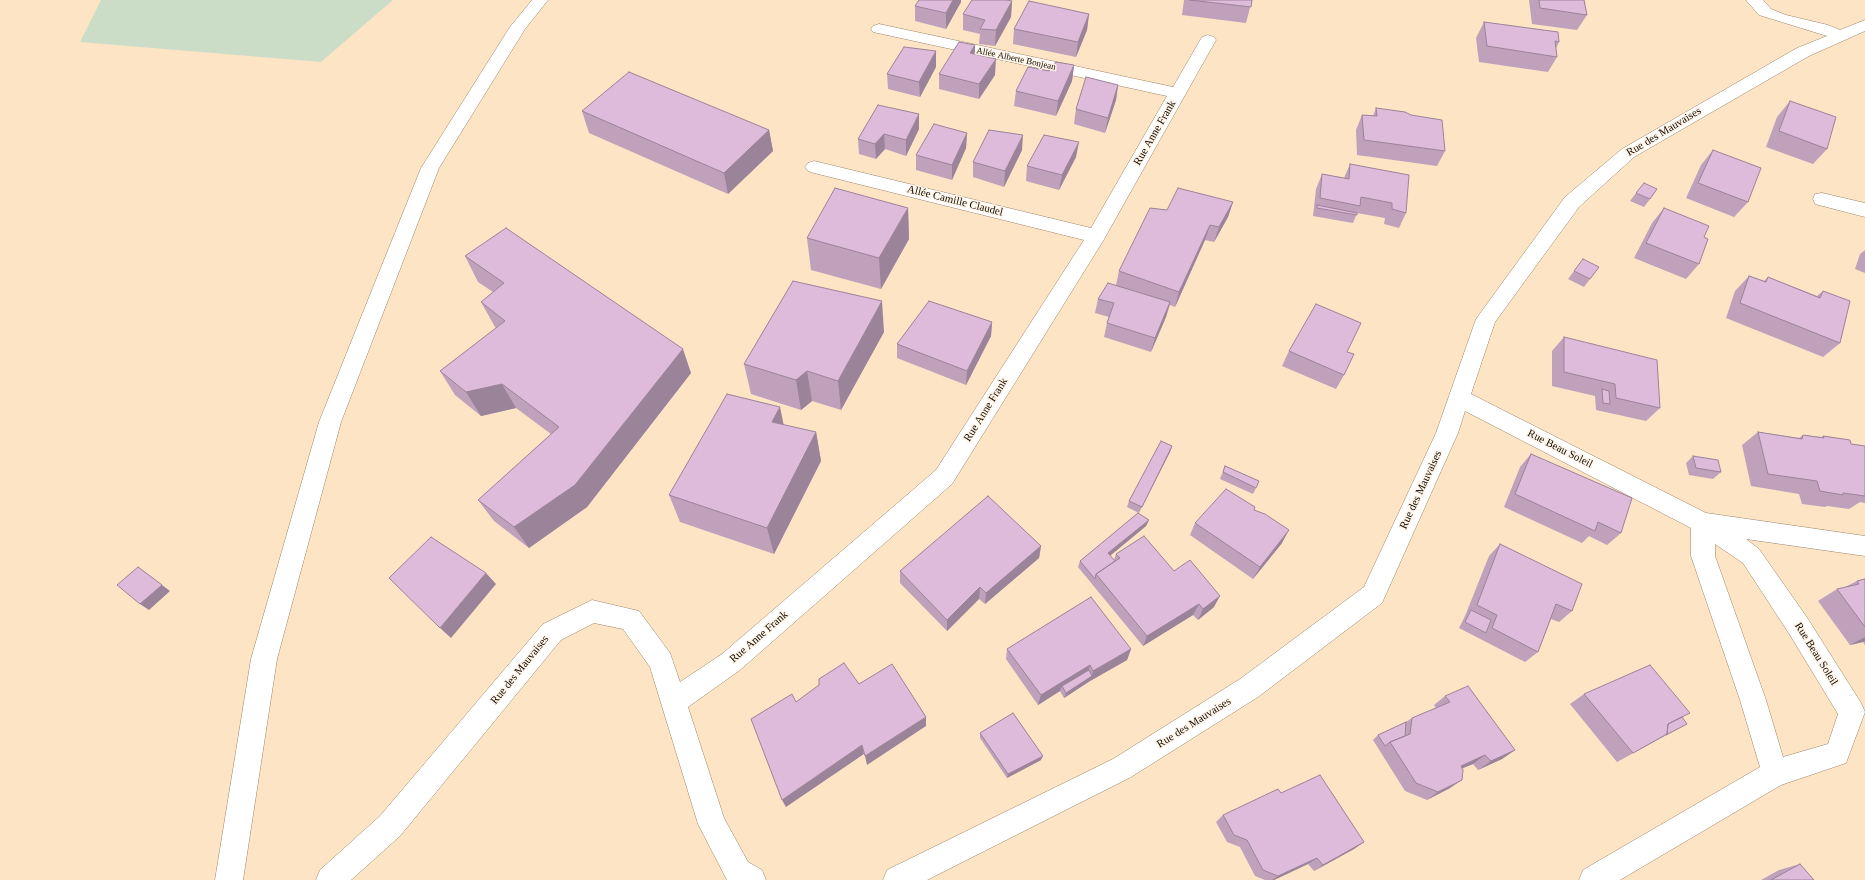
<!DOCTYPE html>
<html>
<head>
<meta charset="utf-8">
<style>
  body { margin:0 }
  canvas { display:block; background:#fde4c5 }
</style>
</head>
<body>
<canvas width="1865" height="880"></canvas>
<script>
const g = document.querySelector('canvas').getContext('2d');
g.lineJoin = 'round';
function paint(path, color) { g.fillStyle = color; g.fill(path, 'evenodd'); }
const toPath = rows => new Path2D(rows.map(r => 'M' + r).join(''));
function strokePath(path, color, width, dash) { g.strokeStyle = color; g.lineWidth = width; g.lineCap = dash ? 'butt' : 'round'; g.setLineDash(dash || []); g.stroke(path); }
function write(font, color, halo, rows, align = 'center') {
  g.font = font + ' "Times New Roman",serif'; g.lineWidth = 3; g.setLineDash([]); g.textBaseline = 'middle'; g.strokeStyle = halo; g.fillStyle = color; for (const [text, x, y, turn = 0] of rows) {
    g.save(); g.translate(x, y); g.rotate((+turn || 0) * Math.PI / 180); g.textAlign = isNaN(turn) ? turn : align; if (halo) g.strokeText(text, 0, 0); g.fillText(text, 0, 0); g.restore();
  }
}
paint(toPath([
  [101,0,393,0,321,62,80,42]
]), '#ccddc7');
const minor = toPath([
  [1746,0,1763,0,1771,9,1786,15,1828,25,1840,30,1865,20,1865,31,1809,56,1634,157,1579,207,1495,322,1471,394,1706,513,1865,536,1865,556,1746,539,1759,549,1808,619,1861,703,1865,712,1846,763,1781,785,1620,880,1579,880,1583,870,1760,767,1740,700,1691,556,1691,528,1465,411,1458,433,1382,603,1258,697,1131,777,927,880,883,880,887,870,1113,759,1240,679,1364,587,1436,433,1476,319,1565,197,1622,149,1797,48,1827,36,1759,15,1746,0],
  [1715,544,1743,563,1790,635,1838,714,1828,744,1783,757,1766,700,1715,556,1715,544],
  [879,24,1173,87,1202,37,1208,35,1214,37,1216,40,1103,241,952,484,740,670,688,707,724,818,748,862,762,870,766,880,727,880,698,824,650,667,623,629,594,623,561,640,400,836,351,880,316,880,320,870,380,816,543,624,592,600,639,611,670,653,680,682,722,654,936,470,1084,240,814,173,808,171,805,167,808,163,814,161,1091,228,1167,96,873,32,871,29,873,26,879,24],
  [1822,193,1865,203,1865,217,1815,204,1813,199,1815,194,1822,193]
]);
const secondary = toPath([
  [532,0,548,0,525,29,439,168,341,422,277,659,243,880,215,880,251,659,319,422,421,168,510,27,532,0]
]);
strokePath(minor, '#9c8569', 1);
strokePath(secondary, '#9c8569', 1);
paint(minor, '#fff');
paint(secondary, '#fff');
paint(toPath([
  [1184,0,1252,0,1246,23,1182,15],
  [1529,0,1584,0,1587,15,1577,30,1532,24],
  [1012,1,1011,17,995,46,979,44,980,34,963,30,963,14],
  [961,2,946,29,915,21,915,6],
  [1089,14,1087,30,1076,57,1013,44,1014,29],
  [1484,22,1559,42,1556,48,1557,57,1548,72,1479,62,1476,38],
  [936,51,936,67,920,97,888,89,887,74],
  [1074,65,1072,81,1056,116,1014,106,1016,91,1049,71],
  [939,74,995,75,979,99,939,89],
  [1118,85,1116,100,1105,133,1074,124,1076,109],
  [1790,101,1827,149,1813,164,1766,147,1777,117],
  [1376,108,1411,115,1445,151,1437,166,1357,155,1356,130,1362,115,1373,116],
  [582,111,769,130,773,151,728,194,589,133],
  [919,114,919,129,906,156,885,149,876,159,859,154,858,139],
  [967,133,966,148,952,180,916,170,916,155],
  [1022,150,1004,187,973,177,973,162],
  [1713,150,1748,202,1734,217,1686,198,1701,165],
  [1076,157,1059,190,1026,181,1027,166],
  [1350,164,1406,213,1399,228,1384,224,1385,218,1357,213,1353,223,1313,216,1316,189,1322,174,1344,178],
  [1636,193,1650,199,1644,207,1630,201],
  [1233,202,1228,217,1214,242,1205,240,1175,307,1170,305,1166,317,1151,352,1104,337,1107,323,1109,317,1095,313,1098,299,1116,285,1119,271,1167,210],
  [908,208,909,239,881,289,811,270,807,238],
  [1664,208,1704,237,1699,264,1686,279,1634,258,1652,223],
  [1865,250,1865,273,1855,269,1860,254],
  [465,256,691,373,587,507,529,548,494,521,478,500,551,434,516,408,481,416,455,395,440,371,496,328,495,327,481,302,493,292,478,282],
  [1599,267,1584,287,1568,279,1574,271],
  [1749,276,1764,281,1768,277,1817,296,1823,291,1840,343,1823,357,1726,318,1735,291],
  [992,322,991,336,966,385,897,358,897,344],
  [884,332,841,410,812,401,801,410,751,394,744,364],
  [1564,337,1660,408,1646,421,1596,410,1595,396,1552,386,1552,351],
  [1289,351,1347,352,1344,375,1336,389,1282,366],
  [784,425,816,432,821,461,774,554,680,522,669,495],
  [1758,432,1799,438,1803,435,1821,437,1823,436,1851,444,1865,446,1865,503,1860,502,1849,509,1827,506,1825,507,1802,504,1799,494,1751,486,1742,445],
  [1172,446,1170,452,1139,513,1127,507,1129,501],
  [1531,454,1621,533,1607,545,1589,536,1582,543,1504,507,1520,467],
  [1693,456,1721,472,1713,479,1689,475,1686,463],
  [1225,466,1256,488,1253,494,1220,479],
  [1254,510,1282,543,1253,579,1190,535,1195,523],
  [1149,520,1146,526,1110,556,1114,560,1116,554,1174,571,1214,607,1198,620,1193,615,1143,646,1078,567,1080,561],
  [1500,544,1572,611,1559,622,1551,619,1538,652,1525,662,1459,628,1465,616,1489,556],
  [1041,546,1039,558,985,604,979,599,947,631,900,583,900,571],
  [1865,579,1865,645,1863,642,1850,645,1818,601,1837,589,1845,587,1857,581],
  [1007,649,1131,649,1127,660,1090,681,1064,698,1060,691,1038,705,1006,659],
  [1584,694,1682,717,1687,724,1617,762,1570,704],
  [1445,696,1515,750,1502,759,1478,770,1473,764,1462,768,1450,788,1427,800,1405,791,1373,740,1378,735,1406,722,1412,718,1436,708,1434,705],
  [980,733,1041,760,1007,778,980,738],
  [1281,793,1364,842,1354,849,1314,871,1308,864,1274,880,1265,880,1255,876,1240,847,1227,842,1216,822,1223,815],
  [1800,864,1814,880,1761,880,1779,870]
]), '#bfa1bb');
paint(toPath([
  [953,0,961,0,961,2,946,29,946,13],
  [1012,1,1011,17,995,46,996,30],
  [1089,14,1087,30,1076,57,1078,42],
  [975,45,975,61,970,53],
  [936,51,936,67,920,97,919,82],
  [996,59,995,75,979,99,979,84],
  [1074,65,1072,81,1056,116,1058,101],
  [1118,85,1116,100,1105,133,1108,118],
  [919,114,919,129,906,156,906,140],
  [769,130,773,151,728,194,724,173],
  [967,133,966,148,952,180,952,165],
  [884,134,885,149,876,159,875,144],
  [1023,135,1022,150,1004,187,1005,171],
  [1079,142,1076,157,1059,190,1062,175],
  [1233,202,1228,217,1214,242,1219,227],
  [908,208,909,239,881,289,879,258],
  [1210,225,1205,240,1175,307,1179,292],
  [882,301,884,332,841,410,838,381],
  [1170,302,1166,317,1151,352,1155,338],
  [992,322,991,336,966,385,967,371],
  [683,349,691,373,587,507,529,548,514,527],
  [807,371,812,401,801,410,796,380],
  [502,384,516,408,481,416,466,392],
  [780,407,786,436,772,422],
  [816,432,821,461,774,554,767,528],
  [1172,446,1170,452,1139,513,1142,507],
  [1149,520,1146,526,1106,559,1108,553],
  [1289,530,1282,543,1253,579,1260,567],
  [1041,546,1039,558,985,604,986,593],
  [138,567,170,591,149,610,140,604],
  [486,573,496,584,451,638,440,628],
  [980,587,979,599,947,631,947,620],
  [1220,596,1214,607,1198,620,1203,609],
  [1199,604,1193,615,1143,646,1147,636],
  [1865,637,1865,641,1863,642,1850,645],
  [1131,649,1127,660,1090,681,1064,698,1066,693,1092,676,1093,671],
  [1090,665,1087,675,1062,686,1060,691,1038,705,1041,695],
  [926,717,926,726,867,765,865,756],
  [862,745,864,754,786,807,782,800],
  [1515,750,1502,759,1478,770,1491,761],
  [1485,755,1473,764,1449,774,1461,766],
  [1043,756,1041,760,1007,778,1008,774],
  [1462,780,1450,788,1427,800,1438,792],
  [1364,842,1354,849,1314,871,1323,865],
  [1317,858,1308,864,1274,880,1272,880,1278,876]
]), '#9b8399');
const building = toPath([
  [919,0,953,0,946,13,915,6,919,0],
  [972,0,1006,0,1012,1,996,30,980,29,985,20,963,14,972,0],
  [1190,0,1252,0,1251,7,1190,0],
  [1539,0,1584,0,1587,15,1540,8,1539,0],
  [1029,1,1089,14,1078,42,1014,29,1029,1],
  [1484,22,1558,32,1559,42,1555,41,1557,57,1487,46,1484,22],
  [959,42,975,45,970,53,996,59,979,84,939,74,959,42],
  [904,47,936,51,919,82,887,74,904,47],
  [1056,62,1074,65,1058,101,1016,91,1028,67,1049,71,1056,62],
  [629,72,769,130,724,173,582,111,629,72],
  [1086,77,1118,85,1108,118,1076,109,1086,77],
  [1790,101,1836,117,1827,149,1779,131,1790,101],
  [878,105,919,114,906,140,884,134,875,144,858,139,878,105],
  [1376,108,1405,112,1411,115,1442,120,1445,151,1364,140,1362,115,1377,116,1376,108],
  [934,124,967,133,952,165,916,155,934,124],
  [989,130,1023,135,1005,171,973,162,989,130],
  [1044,135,1079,142,1062,175,1027,166,1044,135],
  [1713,150,1761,168,1748,202,1698,183,1713,150],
  [1350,164,1409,175,1406,213,1392,209,1392,203,1361,197,1360,206,1320,198,1322,174,1349,179,1350,164],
  [1644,183,1657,189,1650,199,1636,193,1644,183],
  [835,188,908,208,879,258,807,238,835,188],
  [1178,188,1233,202,1219,227,1210,225,1179,292,1119,271,1150,208,1167,210,1178,188],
  [1317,205,1357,213,1357,215,1317,208,1317,205],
  [1664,208,1709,226,1704,237,1708,239,1699,264,1646,243,1664,208],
  [506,228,683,349,575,485,514,527,478,500,559,427,502,384,466,392,440,371,505,321,481,302,504,283,465,256,506,228],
  [1583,259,1599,267,1590,279,1574,271,1583,259],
  [1749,276,1766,282,1768,277,1820,298,1823,291,1850,301,1840,343,1740,303,1749,276],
  [793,281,882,301,838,381,807,371,796,380,744,364,793,281],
  [1108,283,1170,302,1155,338,1107,323,1114,303,1098,299,1108,283],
  [929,301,992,322,967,371,897,344,929,301],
  [1316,304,1361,323,1347,352,1354,354,1344,375,1289,351,1316,304],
  [1564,337,1657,360,1660,408,1616,398,1615,384,1564,372,1564,337],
  [1602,389,1609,391,1610,404,1603,403,1602,389],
  [727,394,780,407,772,422,816,432,767,528,669,495,727,394],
  [1758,432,1802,439,1803,435,1824,438,1823,436,1850,440,1851,444,1865,446,1865,496,1843,493,1843,495,1820,491,1817,481,1768,474,1758,432],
  [1161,441,1172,446,1142,507,1129,501,1161,441],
  [1531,454,1632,498,1621,533,1598,522,1595,531,1515,494,1531,454],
  [1693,456,1718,460,1721,472,1696,468,1693,456],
  [1225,466,1259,481,1256,488,1223,472,1225,466],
  [1226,489,1255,507,1254,510,1265,514,1289,530,1260,567,1195,523,1226,489],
  [988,496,1041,546,986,593,980,587,947,620,900,571,988,496],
  [1138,513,1149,520,1108,553,1115,561,1096,574,1095,579,1080,561,1138,513],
  [1144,536,1174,571,1190,560,1220,596,1203,609,1199,604,1147,636,1096,574,1120,558,1116,554,1144,536],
  [431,537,486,573,440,628,389,578,431,537],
  [1500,544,1582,584,1572,611,1556,604,1538,652,1492,628,1497,615,1477,605,1500,544],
  [138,567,162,585,140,604,117,585,138,567],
  [1865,579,1865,627,1837,589,1859,584,1857,581,1865,579],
  [1091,597,1131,649,1093,671,1090,665,1041,695,1007,649,1091,597],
  [1471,610,1491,620,1486,633,1465,622,1471,610],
  [844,663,859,684,892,664,926,717,865,756,862,745,782,800,751,719,792,694,796,702,819,685,819,679,844,663],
  [1650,665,1690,713,1668,724,1667,734,1633,753,1584,694,1650,665],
  [1089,670,1092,676,1066,693,1062,686,1089,670],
  [1468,686,1515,750,1491,761,1485,755,1461,766,1463,770,1462,780,1438,792,1416,783,1390,742,1410,734,1412,718,1450,702,1445,696,1468,686],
  [1013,713,1043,756,1008,774,980,733,1013,713],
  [1682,717,1687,724,1666,735,1667,734,1668,724,1682,717],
  [1406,722,1405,736,1390,742,1385,746,1378,735,1406,722],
  [1320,775,1364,842,1323,865,1317,858,1278,876,1263,870,1247,840,1234,835,1223,815,1278,789,1281,793,1320,775],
  [1800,864,1814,880,1771,880,1800,864]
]);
paint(building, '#debbda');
strokePath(building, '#9b8399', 1);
write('9px', '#140c03', '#fef4e8', [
  ["Allée Alberte Bonjean",1016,59,12]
]);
write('11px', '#140c03', '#fef4e8', [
  ["Rue des Mauvaises",1664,132,-31],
  ["Rue Anne Frank",1155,133,-60],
  ["Allée Camille Claudel",955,201,14],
  ["Rue Anne Frank",986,410,-58],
  ["Rue Beau Soleil",1560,449,27],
  ["Rue des Mauvaises",1421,490,-65],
  ["Rue Anne Frank",759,637,-41],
  ["Rue Beau Soleil",1816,654,58],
  ["Rue des Mauvaises",520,670,-51],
  ["Rue des Mauvaises",1194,723,-32]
]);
</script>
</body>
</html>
